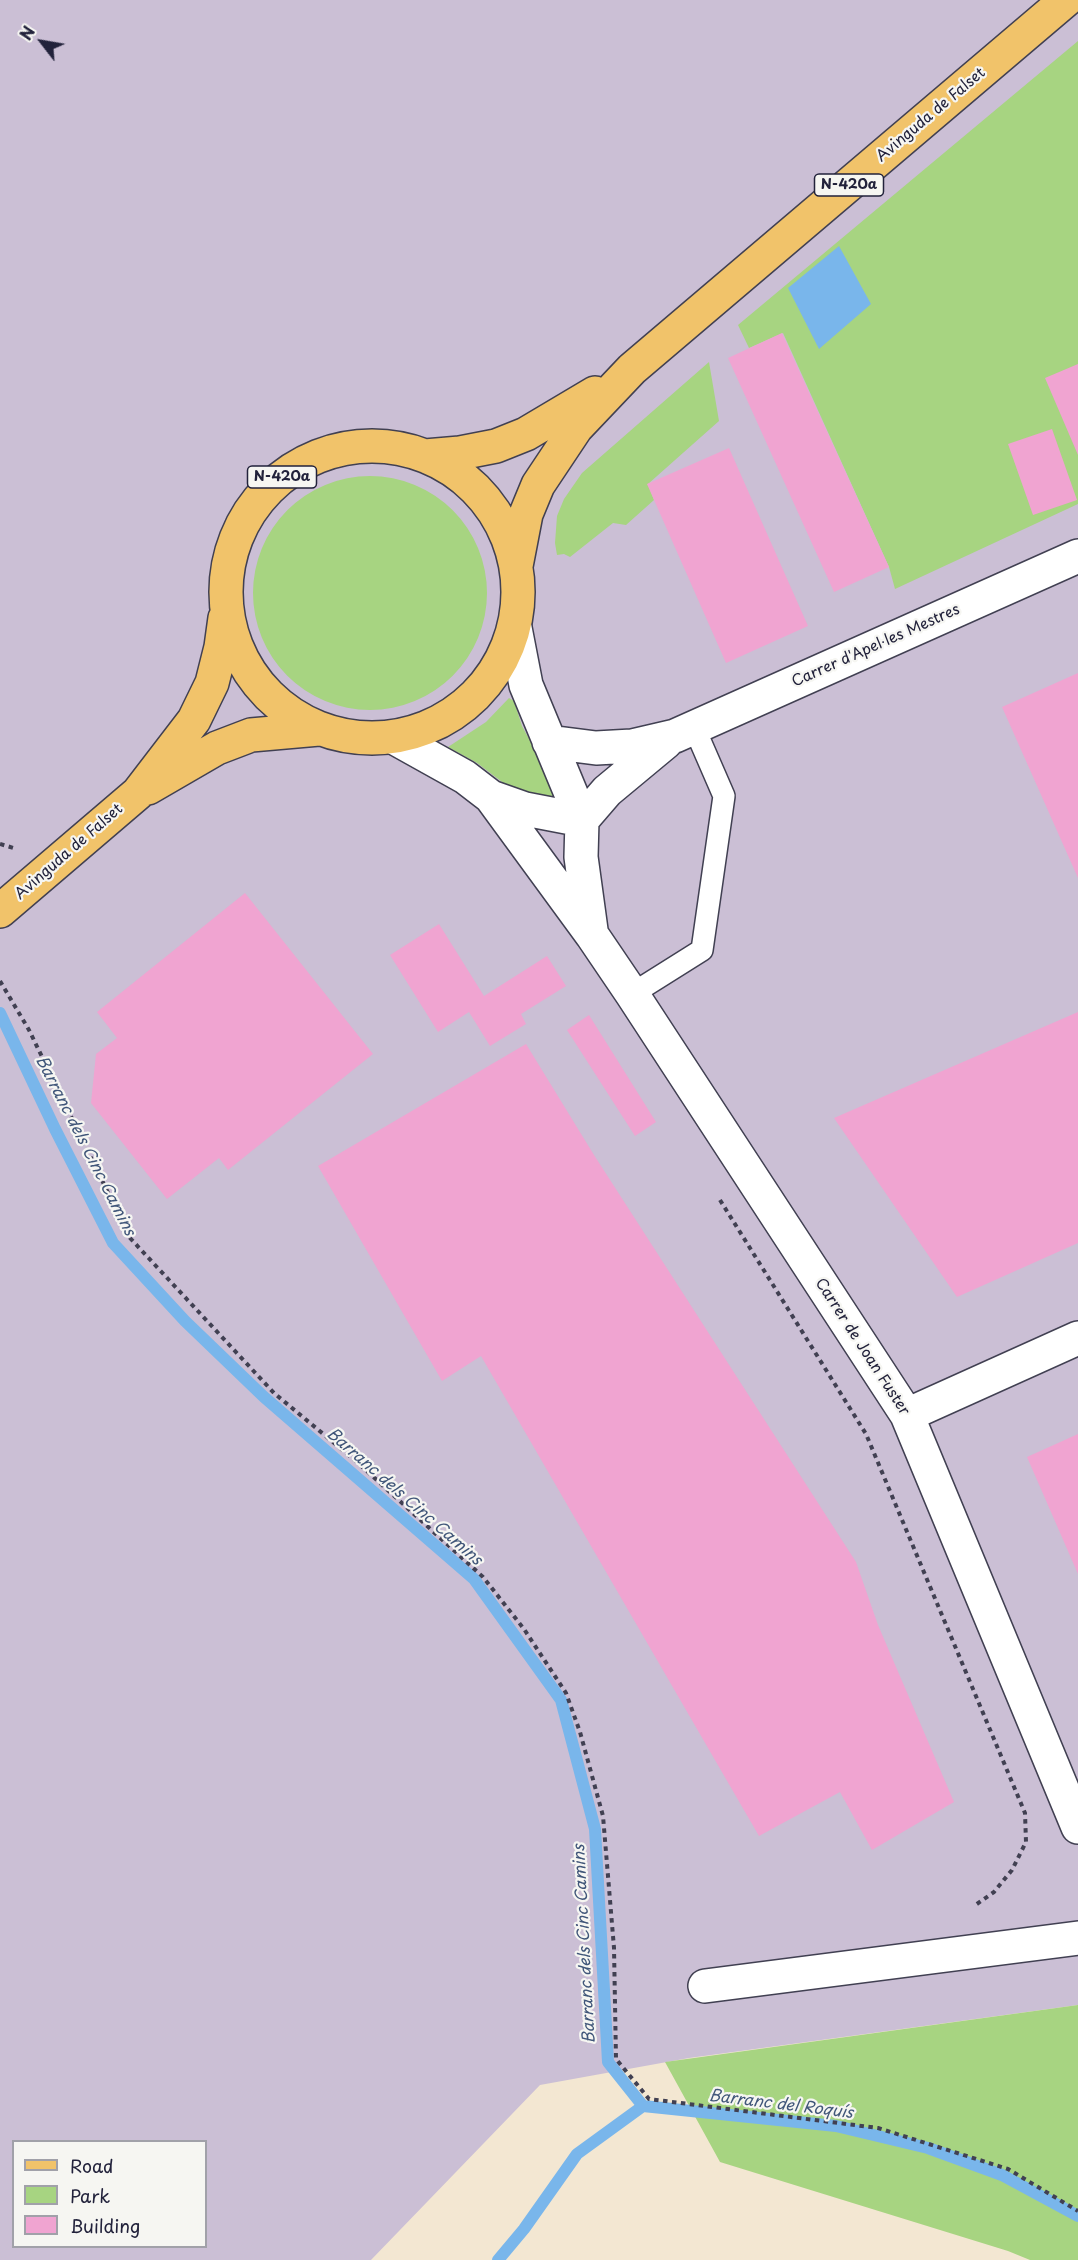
<!DOCTYPE html>
<html>
<head>
<meta charset="utf-8">
<style>
  body { margin:0 }
  #map { position:relative; width:1078px; height:2260px; overflow:hidden; background:#f3e7d2; font-family:"Playpen Sans",sans-serif }
  canvas { display:block }
  .legend { position:absolute; left:12px; top:2140px; width:195px; height:108px; box-sizing:border-box; background:#f6f6f2; border:2px solid #a1a1a9; margin:0; padding:8px 10px; list-style:none; font-size:18px; color:#22223b }
  .legend li { display:flex; align-items:center; gap:12px; height:30px }
  .legend b { width:30px; border:2px solid #a1a1a9 }
  .north { position:absolute; left:12px; top:12px; width:60px; height:60px; -webkit-text-stroke:4px #f6f6f2; paint-order:stroke; rotate:301deg; font-size:16px; font-weight:700; line-height:24px; text-align:center; color:#22223b }
  .north::after { content:''; display:block; margin:auto; width:21px; height:27px; background:#22223b; clip-path:polygon(50% 0,100% 100%,50% 72%,0 100%) }
</style>
</head>
<body>
<div id="map">
<canvas width="1078" height="2260"></canvas>
<ul class="legend">
<li><b style="height:8px;background:#f1c36a"></b>Road</li>
<li><b style="height:16px;background:#a7d481"></b>Park</li>
<li><b style="height:16px;background:#f0a4d1"></b>Building</li>
</ul>
<div class="north">N</div>
</div>
<script>
const g = document.querySelector('canvas').getContext('2d');
g.lineJoin = 'round';
function paint(path, color) { g.fillStyle = color; g.fill(path, 'evenodd'); }
const toPath = rows => new Path2D(rows.map(r => 'M' + r).join(''));
function strokePath(path, color, width, dash) { g.strokeStyle = color; g.lineWidth = width; g.lineCap = dash ? 'butt' : 'round'; g.setLineDash(dash || []); g.stroke(path); }
function write(font, color, halo, rows, align = 'center') {
  g.font = font + ' "Playpen Sans",sans-serif'; g.lineWidth = 4.5; g.setLineDash([]); g.textBaseline = 'middle'; g.strokeStyle = halo; g.fillStyle = color; for (const [text, x, y, turn = 0] of rows) {
    g.save(); g.translate(x, y); g.rotate((+turn || 0) * Math.PI / 180); g.textAlign = isNaN(turn) ? turn : align; if (halo) g.strokeText(text, 0, 0); g.fillText(text, 0, 0); g.restore();
  }
}
paint(toPath([
  [0,0,1078,0,1078,2005,689,2058,540,2085,371,2260,0,2260],
  [14,2142,206,2142,206,2246,14,2246]
]), '#cbbfd5');
paint(toPath([
  [1078,41,1078,504,895,589,889,567,783,333,749,348,738,325],
  [709,362,719,421,648,484,654,500,626,525,613,523,570,557,564,554,557,555,555,543,557,516,564,499,582,473],
  '253 593a117 117 0 1 1 234 0a117 117 0 1 1-234 0Z',
  [509,698,514,701,522,726,545,768,554,793,552,797,546,798,510,788,477,763,448,747,486,722],
  [1078,2005,1078,2260,1030,2260,1008,2251,720,2162,665,2062]
]), '#a7d481');
paint(toPath([
  [839,246,871,304,819,349,788,288]
]), '#79b6eb');
strokePath(toPath([
  [0,1013,55,1129,113,1243,185,1321,264,1397,474,1579,561,1700,595,1829,608,2062,643,2106],
  [643,2106,836,2126,928,2148,1002,2175,1078,2216],
  [498,2260,524,2229,577,2154,643,2106]
]), '#79b6eb', 12);
paint(toPath([
  [782,333,889,567,834,592,728,358],
  [1078,364,1078,455,1045,378],
  [1052,429,1077,500,1033,515,1008,444],
  [729,448,808,626,726,663,647,484],
  [1078,673,1078,878,1002,707],
  [245,893,373,1054,228,1170,219,1158,167,1199,91,1103,96,1054,117,1038,97,1012],
  [439,924,484,996,547,956,566,986,521,1014,526,1024,490,1046,469,1012,438,1032,390,955],
  [1078,1012,1078,1243,957,1297,834,1118],
  [589,1015,656,1122,635,1136,567,1030],
  [526,1044,594,1155,856,1562,878,1625,954,1802,872,1850,840,1792,759,1836,481,1356,442,1381,318,1166],
  [1078,1434,1078,1574,1027,1457]
]), '#f0a4d1');
const lane = toPath([
  [632,994,702,950,724,796,694,727]
]);
const street = toPath([
  [515,628,526,685,582,820,581,857,591,930],
  [395,738,465,777,491,797,592,935,632,994,907,1415,1078,1827],
  [549,742,596,748,632,746,675,736,1078,556],
  [491,797,525,809,582,820],
  [582,820,607,791,666,742],
  [907,1415,1078,1338],
  [705,1986,1078,1938]
]);
const primary = toPath([
  '226 592a146 146 0 1 1 292 0a146 146 0 1 1-292 0Z',
  [425,456,460,453,496,446,526,434,595,393],
  [516,566,526,514,538,485,576,428,632,369,1066,0],
  [148,788,217,748,251,735,319,729],
  [0,911,138,793,194,720,212,683,221,647,225,618]
]);
strokePath(lane, '#414052', 24);
strokePath(street, '#414052', 36);
strokePath(primary, '#414052', 36);
strokePath(toPath([
  [0,844,17,849],
  [0,981,29,1030,130,1238,274,1393,357,1462,483,1577,524,1629,566,1693,580,1732,603,1816,614,1948,616,2059,649,2099,878,2128,1008,2169,1078,2211],
  [720,1200,866,1434,1025,1813,1026,1842,1012,1870,994,1892,974,1906]
]), '#414052', 4, [4.5, 4.5]);
strokePath(lane, '#fff', 21);
strokePath(street, '#fff', 33);
strokePath(primary, '#f1c36a', 33);
for (const [x, y, w] of [
  [849,185,69],
  [282,477,69]
]) { const box = new Path2D(); box.roundRect(x - w / 2, y - 11, w, 22, 4.5); g.fillStyle = '#f6f6f2'; g.fill(box); strokePath(box, '#22223b', 1.5); }
write('bold 14px', '#22223b', null, [
  ["N-420a",849,185],
  ["N-420a",282,477]
]);
write('15px', '#22223b', '#f6f6f2', [
  ["Avinguda de Falset",931,115,-40],
  ["Carrer d'Apel·les Mestres",876,646,-24],
  ["Avinguda de Falset",69,852,-41],
  ["Carrer de Joan Fuster",862,1347,57]
]);
write('italic 16px', '#405679', '#f6f6f2', [
  ["Barranc dels Cinc Camins",85,1146,63],
  ["Barranc dels Cinc Camins",404,1497,41],
  ["Barranc dels Cinc Camins",585,1944,-93],
  ["Barranc del Roquís",781,2105,7]
]);
</script>
</body>
</html>
